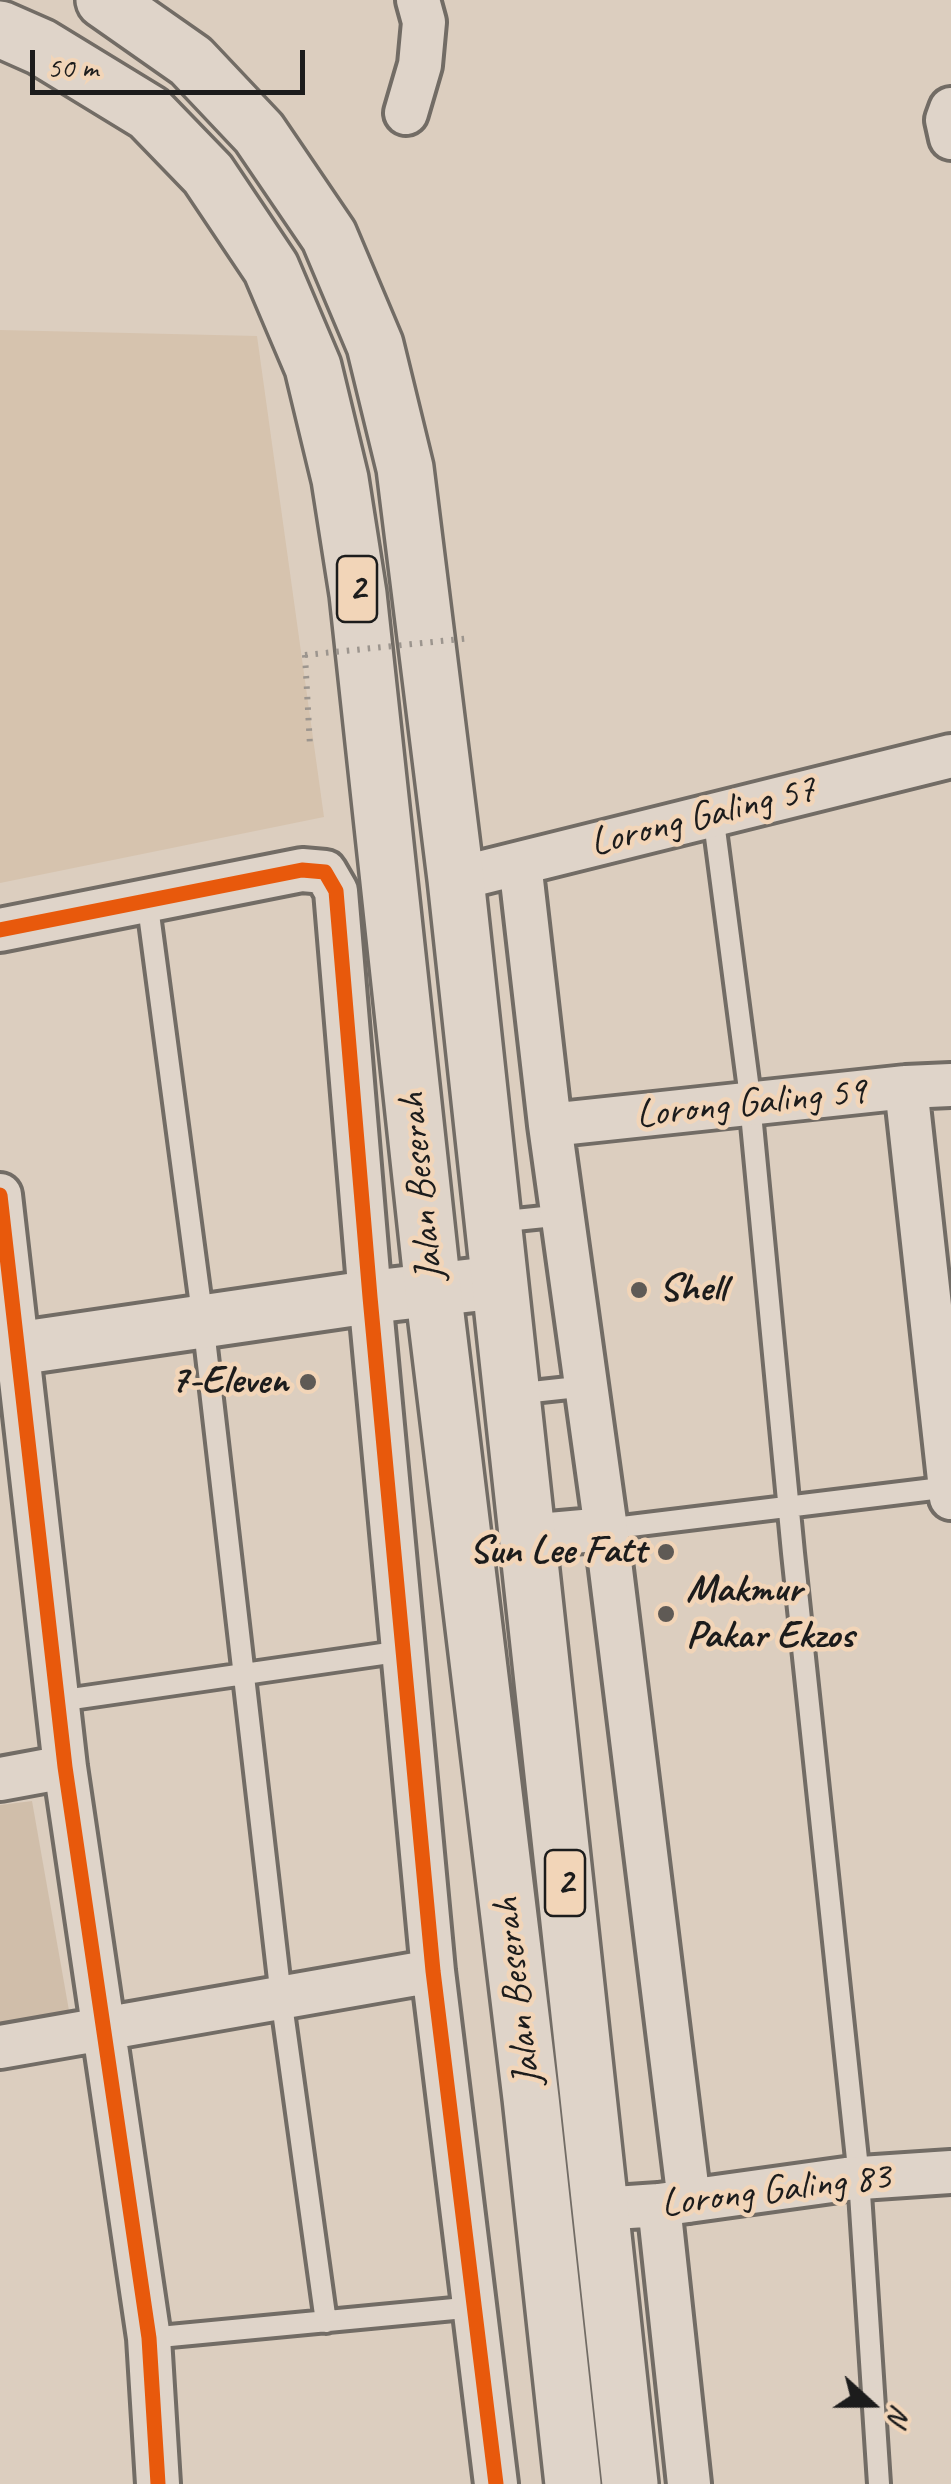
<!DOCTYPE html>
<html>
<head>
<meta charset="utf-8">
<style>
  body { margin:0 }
  #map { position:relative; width:951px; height:2484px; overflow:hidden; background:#dccebf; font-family:Caveat,sans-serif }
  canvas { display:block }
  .north { position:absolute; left:821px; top:2354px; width:100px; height:100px; -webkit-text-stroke:8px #f2d5b8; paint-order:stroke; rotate:111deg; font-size:28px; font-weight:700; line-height:40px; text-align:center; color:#1c1c1c }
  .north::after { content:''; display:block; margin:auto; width:35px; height:45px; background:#1c1c1c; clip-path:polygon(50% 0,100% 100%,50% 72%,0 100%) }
  .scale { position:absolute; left:30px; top:50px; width:275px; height:45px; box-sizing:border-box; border:5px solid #1c1c1c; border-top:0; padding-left:12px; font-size:30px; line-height:35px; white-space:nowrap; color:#1c1c1c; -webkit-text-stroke:8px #f2d5b8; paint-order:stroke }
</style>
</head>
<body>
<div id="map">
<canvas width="951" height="2484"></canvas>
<div class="north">N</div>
<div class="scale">50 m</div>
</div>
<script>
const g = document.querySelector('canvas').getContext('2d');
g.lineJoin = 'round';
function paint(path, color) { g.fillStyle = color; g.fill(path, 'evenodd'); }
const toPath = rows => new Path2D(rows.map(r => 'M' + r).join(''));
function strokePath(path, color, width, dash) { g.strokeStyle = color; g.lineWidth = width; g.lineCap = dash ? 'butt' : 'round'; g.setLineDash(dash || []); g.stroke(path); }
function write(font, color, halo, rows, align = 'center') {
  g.font = font + ' Caveat,sans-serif'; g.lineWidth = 9; g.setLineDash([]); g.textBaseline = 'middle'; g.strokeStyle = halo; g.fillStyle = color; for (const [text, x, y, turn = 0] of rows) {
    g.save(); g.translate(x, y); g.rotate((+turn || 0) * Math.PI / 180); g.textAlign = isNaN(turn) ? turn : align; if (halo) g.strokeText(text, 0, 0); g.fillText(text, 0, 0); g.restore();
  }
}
paint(toPath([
  [0,330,257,336,324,817,0,883]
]), '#d6c3ae');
paint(toPath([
  [32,1801,71,2022,0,2033,0,1805]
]), '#d0beaa');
const service = toPath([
  [713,814,748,1082,793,1553,859,2178,879,2484],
  [147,899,203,1321,281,1997,326,2322],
  [496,1222,564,1215],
  [514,1394,587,1386],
  [606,1529,950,1487],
  [58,1701,403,1651],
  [149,2338,475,2307]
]);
const minor = toPath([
  [951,109,947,120,951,138],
  [406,113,420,65,424,22,418,0],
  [520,863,550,1125,606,1529],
  [456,879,951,756],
  [0,930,302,870,325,872,336,891,370,1297,433,1971,496,2484],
  [906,1087,951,1498],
  [550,1125,906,1087,951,1085],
  [0,1195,65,1767,149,2338,158,2484],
  [527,1536,606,1529,689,2201],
  [0,1779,65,1767],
  [0,2047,433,1971],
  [659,2205,689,2484],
  [600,2209,659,2205,846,2179,951,2172]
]);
const tertiary = toPath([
  [0,1351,370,1297,500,1282]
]);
const trunk = toPath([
  [104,0,191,61,259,133,329,236,375,345,405,468,456,879,630,2484],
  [0,29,41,47,149,113,208,174,271,268,313,367,340,479,358,594,433,1289,531,2098,573,2484]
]);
strokePath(service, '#726c65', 28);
strokePath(minor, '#726c65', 50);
strokePath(tertiary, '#726c65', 60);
strokePath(trunk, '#726c65', 62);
strokePath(toPath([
  [305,655,310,746]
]), '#9c958e', 6, [2.5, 8]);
strokePath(service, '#dfd4c9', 20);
strokePath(minor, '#dfd4c9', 42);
strokePath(tertiary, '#dfd4c9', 52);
strokePath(trunk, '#dfd4c9', 55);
strokePath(toPath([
  [305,655,471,638]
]), '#9c958e', 6, [2.5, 8]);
strokePath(toPath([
  [0,930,302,870,325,872,336,891,370,1297,433,1971,496,2484],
  [0,1195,65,1767,149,2338,158,2484]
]), '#e8590c', 15);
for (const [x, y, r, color] of [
  [639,1290,10,"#5f5a55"],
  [308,1382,10,"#5f5a55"],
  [666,1552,10,"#5f5a55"],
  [666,1614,10,"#5f5a55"]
]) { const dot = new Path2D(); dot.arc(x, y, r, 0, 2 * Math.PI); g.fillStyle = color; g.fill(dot); strokePath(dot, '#f2d5b8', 4); }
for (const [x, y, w] of [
  [357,589,40],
  [565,1883,40]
]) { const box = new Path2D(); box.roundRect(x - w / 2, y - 33, w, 66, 8); g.fillStyle = '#f2d5b8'; g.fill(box); strokePath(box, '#1c1c1c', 2.5); }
write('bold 38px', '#1c1c1c', null, [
  ["2",357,589],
  ["2",565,1883]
]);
write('40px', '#1c1c1c', '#f2d5b8', [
  ["Lorong Galing 57",703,817,-14],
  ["Lorong Galing 59",751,1104,-6],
  ["Jalan Beserah",422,1187,-96],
  ["Jalan Beserah",518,1992,-97],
  ["Lorong Galing 83",776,2191,-7]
]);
write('bold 40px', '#1c1c1c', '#f2d5b8', [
  ["Shell",659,1290],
  ["7-Eleven",288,1382,"right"],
  ["Sun Lee Fatt",646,1552,"right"],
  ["Makmur",686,1591],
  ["Pakar Ekzos",686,1637]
], 'left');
</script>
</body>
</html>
